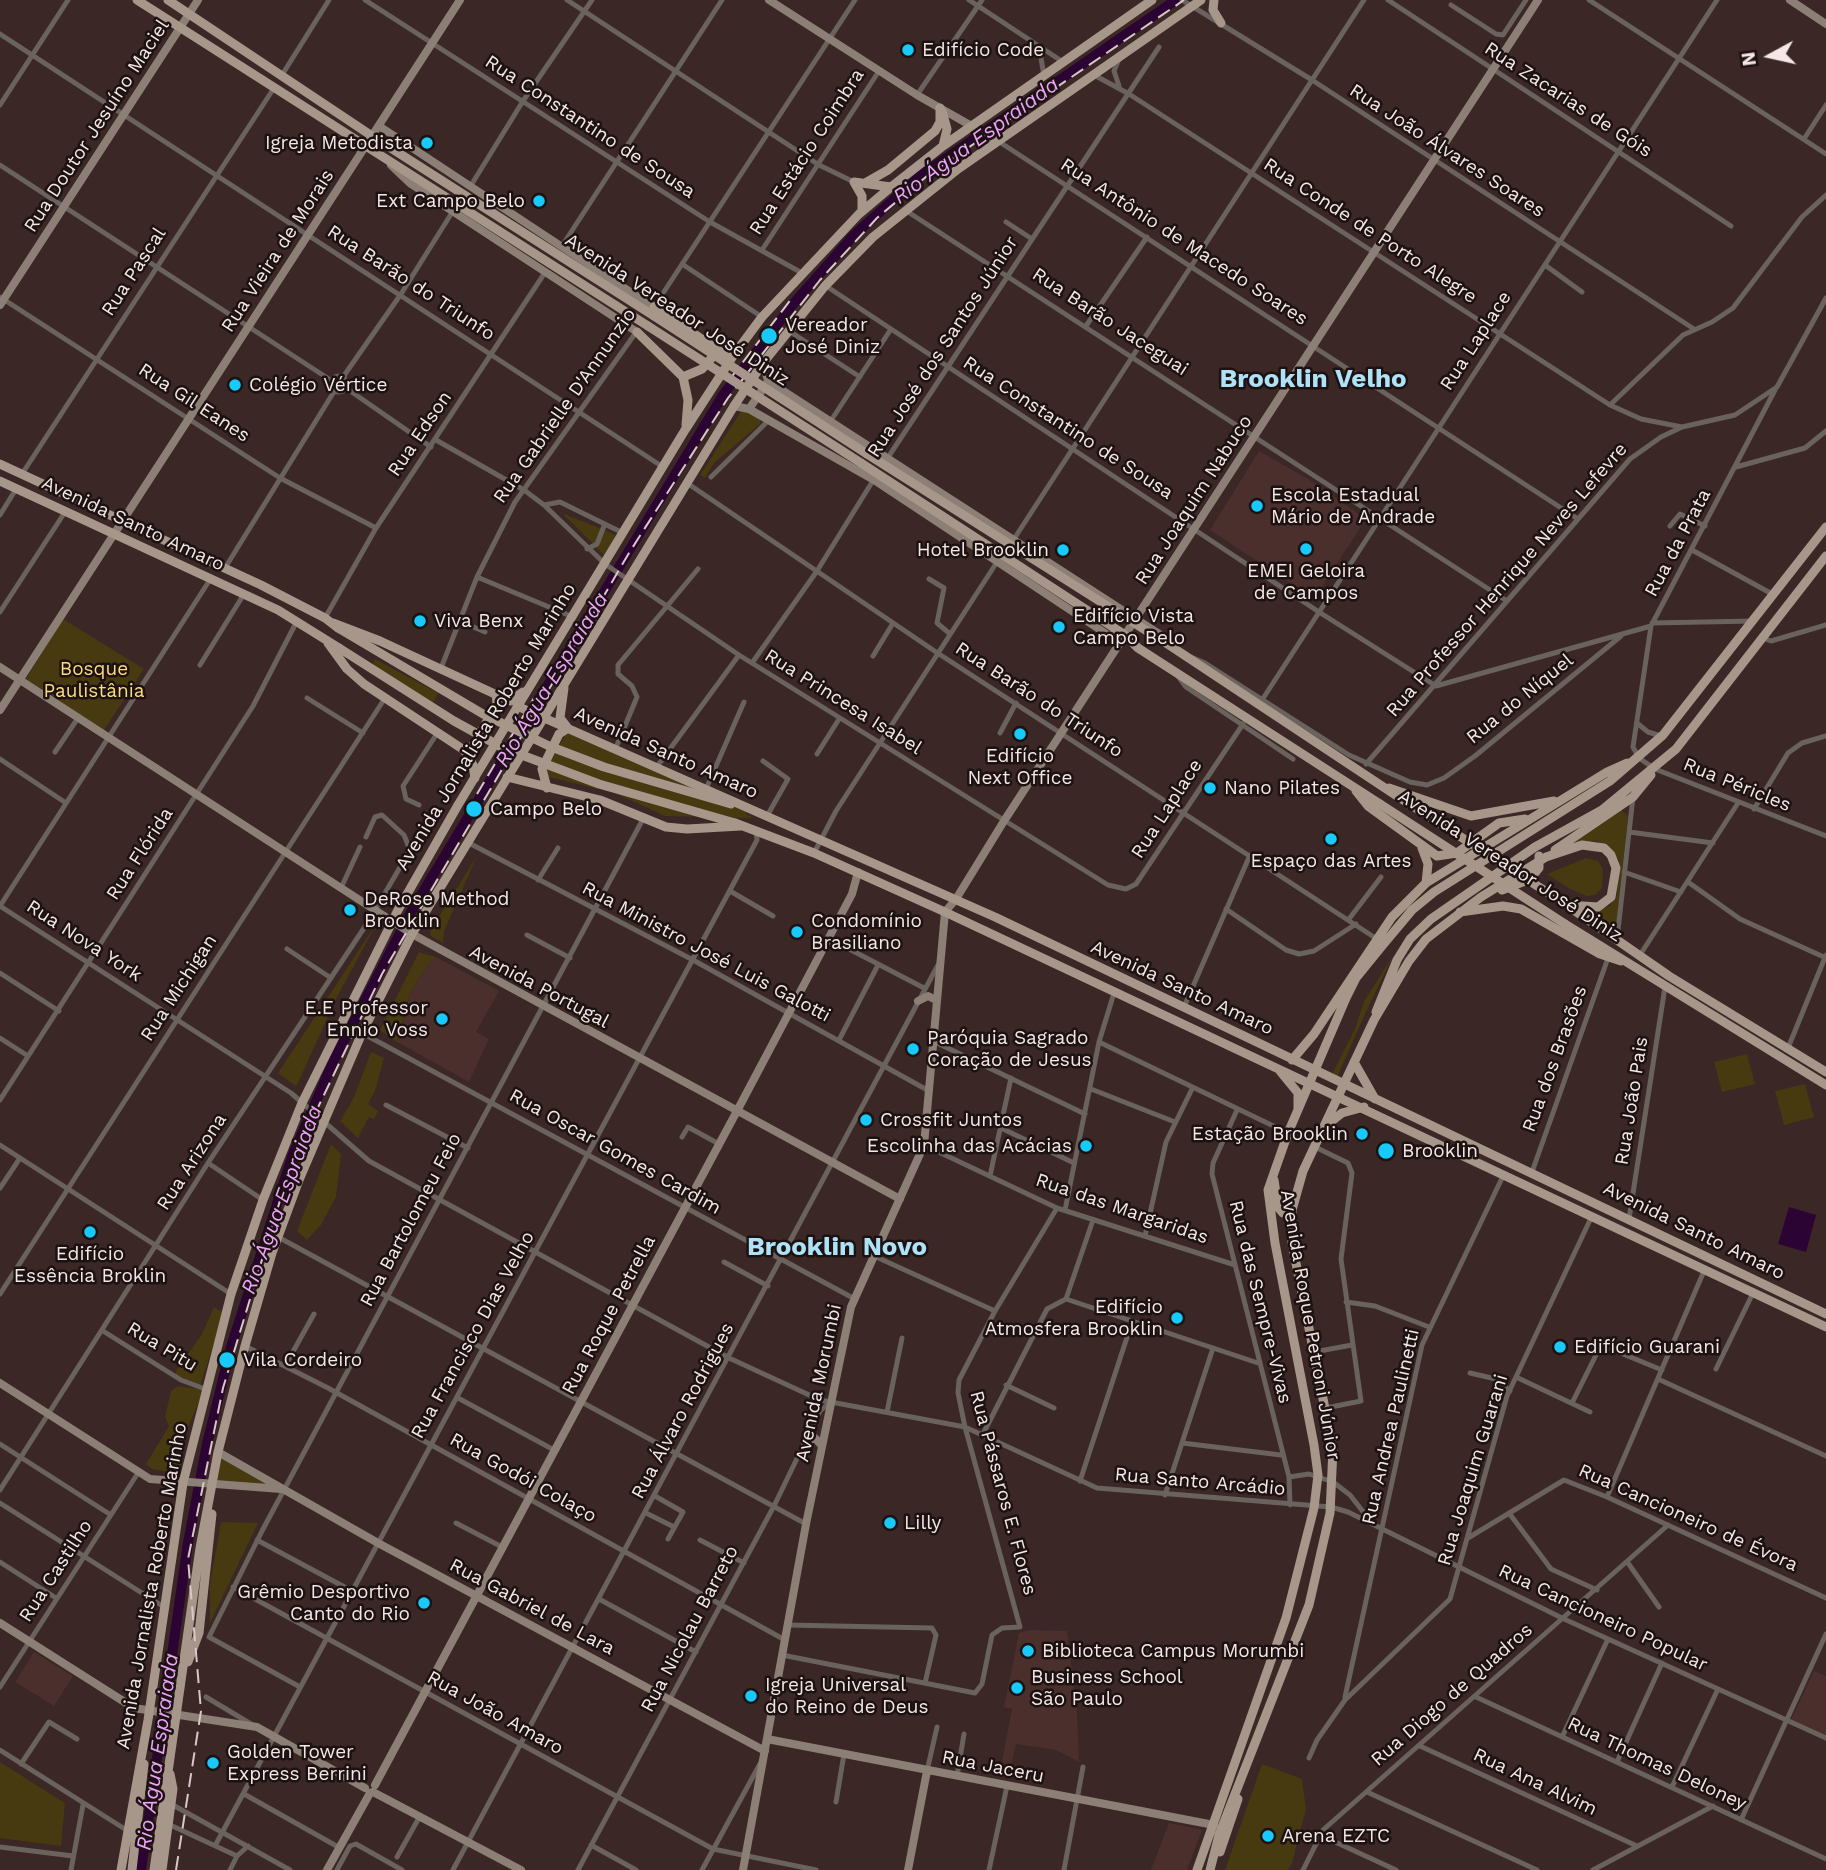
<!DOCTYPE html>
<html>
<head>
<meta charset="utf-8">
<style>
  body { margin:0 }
  #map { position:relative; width:1826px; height:1870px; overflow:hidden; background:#3b2725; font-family:"Work Sans",sans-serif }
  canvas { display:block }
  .north { position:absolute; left:1735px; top:21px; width:70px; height:70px; -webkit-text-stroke:5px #1b1211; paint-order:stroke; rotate:262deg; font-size:19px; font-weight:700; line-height:28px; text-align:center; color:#f5e7e5 }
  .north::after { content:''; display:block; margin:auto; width:24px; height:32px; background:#f5e7e5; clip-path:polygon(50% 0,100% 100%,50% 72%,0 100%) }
</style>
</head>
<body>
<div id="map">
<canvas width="1826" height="1870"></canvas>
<div class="north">N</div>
</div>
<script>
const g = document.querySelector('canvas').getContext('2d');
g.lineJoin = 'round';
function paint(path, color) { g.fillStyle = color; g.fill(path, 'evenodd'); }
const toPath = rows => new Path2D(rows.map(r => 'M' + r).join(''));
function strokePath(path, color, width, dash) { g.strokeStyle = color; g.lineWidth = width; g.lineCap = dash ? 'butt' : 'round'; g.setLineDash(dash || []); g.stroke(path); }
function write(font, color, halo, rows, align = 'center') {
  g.font = font + ' "Work Sans",sans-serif'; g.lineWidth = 5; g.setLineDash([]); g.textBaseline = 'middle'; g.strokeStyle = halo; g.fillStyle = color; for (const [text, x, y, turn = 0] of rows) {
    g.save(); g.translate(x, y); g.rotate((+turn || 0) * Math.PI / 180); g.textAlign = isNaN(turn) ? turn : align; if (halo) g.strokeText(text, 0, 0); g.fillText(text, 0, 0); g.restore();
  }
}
paint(toPath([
  [1259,451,1308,479,1366,519,1314,599,1210,530],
  [438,958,499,991,476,1032,489,1039,469,1082,397,1042,410,994,429,962],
  [1030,1630,1067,1631,1077,1711,1079,1762,1056,1750,1016,1744,1008,1778,999,1777,1012,1709,1004,1707,1019,1633],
  [34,1652,73,1676,54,1706,15,1682],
  [1814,1671,1826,1676,1826,1735,1791,1720],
  [1169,1823,1202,1830,1187,1870,1151,1870]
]), '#4a2f2c');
paint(toPath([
  [742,410,761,418,760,424,714,463,705,478,700,475],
  [562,513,616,535,604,555],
  [63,619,144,669,104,730,26,679],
  [375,659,438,693,433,703,372,667],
  [567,732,746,809,746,814,754,818,665,816,615,793,549,777,544,772],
  [1621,810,1628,816,1616,928,1612,931,1588,913,1610,906,1617,895,1619,860,1611,848,1596,841,1572,843],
  [477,856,444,931,443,943,431,936,430,931],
  [1586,858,1598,861,1603,869,1602,888,1595,895,1587,896,1570,889,1547,874],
  [378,921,336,999,297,1085,294,1085,278,1073],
  [419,952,438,958,429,962,410,994,397,1042,380,1030],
  [1394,954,1366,1012,1337,1077,1332,1074,1355,1029,1364,1001],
  [371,1052,384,1058,375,1091,368,1104,378,1111,374,1119,369,1117,358,1138,340,1121,354,1097],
  [1747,1054,1755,1084,1722,1092,1714,1062],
  [1805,1084,1814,1117,1784,1125,1775,1091],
  [331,1144,341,1154,336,1197,321,1225,307,1240,297,1231],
  [214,1307,224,1313,200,1386,176,1375,176,1371,202,1334],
  [178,1386,204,1390,183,1439,180,1474,152,1469,146,1464,169,1426,165,1417,171,1391],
  [218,1453,282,1489,212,1485],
  [221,1522,258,1523,210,1623,210,1584],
  [0,1762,65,1803,61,1846,0,1838],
  [1262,1764,1302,1779,1306,1809,1292,1863,1288,1870,1225,1870]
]), '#473910');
paint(toPath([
  [1789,1207,1816,1215,1806,1252,1778,1244]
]), '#2c0433');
strokePath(toPath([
  [141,1870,188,1543,207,1444,231,1347,293,1154,334,1060,412,910,723,395,793,304,854,235,920,176,1176,0]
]), '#2c0433', 10);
strokePath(toPath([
  [365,0,710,222,802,273],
  [567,0,819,165,854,182],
  [969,0,1063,62],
  [1182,0,1312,80,1694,329],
  [1388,0,1731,226],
  [1589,0,1826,154],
  [1451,5,1496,34,1503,35,1526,0],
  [0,34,663,467],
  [1039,46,1044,76],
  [1119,59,1114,71,1119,86],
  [282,75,329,0],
  [1094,75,1129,94,1610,405,1641,419,1682,427],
  [917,95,982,0],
  [0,105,68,0],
  [1804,139,1826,105],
  [998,141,1578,519],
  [0,165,332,381],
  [470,187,523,101,592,0],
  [905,210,1507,601],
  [1006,222,1032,239],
  [562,246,722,0],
  [762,250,879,71],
  [682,264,762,317],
  [1545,265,1582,292],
  [826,286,1319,612,1436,686,1651,626],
  [0,297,280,478,376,528],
  [654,307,855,0],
  [1086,326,1147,237],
  [789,331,860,377],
  '331 384a8 8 0 1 1 16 0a8 8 0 1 1-16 0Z',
  [343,377,401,294,453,211],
  [346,388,431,447],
  [1775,390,1651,626,1633,747,1639,758,1655,769,1826,836],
  [1610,405,1683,335,1712,322,1733,308,1802,217,1826,195],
  [832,419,891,329],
  [436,440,524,490,544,505,605,564,739,655,1108,885,1126,889,1136,884,1243,724],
  [887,459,1159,47],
  [1736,467,1805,448,1826,431],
  [22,474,274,88],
  [711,477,769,420],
  [687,483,936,652,1377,939],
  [544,505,560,502,623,533],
  [0,515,16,489],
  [1670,526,1680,514,1705,526],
  [1014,539,1364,0],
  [587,549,597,544,604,526],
  [1692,550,1774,595],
  [225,568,335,390],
  [477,577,573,617],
  [929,579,944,588,937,623,949,633],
  [0,612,65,512],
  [325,618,376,528,546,271],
  [460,621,485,632],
  [1652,623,1754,621],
  [1763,638,1771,641,1826,625],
  [873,656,893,623],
  [1191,657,1205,663,1349,755,1410,782,1427,785,1444,778,1475,756,1621,636],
  [752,663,817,571,874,479],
  [200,665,244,594],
  [441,668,477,577,515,502,637,331],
  [1177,675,1186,687,1293,759],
  [307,698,363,733],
  [1262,700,1717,0],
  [1637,723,1648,732,1661,736],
  [1000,733,1016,703],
  [615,750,637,697,632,686,618,674,618,665,698,569],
  [55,752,78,718],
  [817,754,839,719],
  [0,759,66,803],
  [763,761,788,779,767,816],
  [1366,764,1630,459,1661,437,1682,427,1735,415,1777,387,1826,298],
  [656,768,739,655],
  [706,789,744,702],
  [419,805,406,799,403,786,438,732],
  [1754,809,1788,753,1802,743,1826,736],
  [1629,832,1713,843],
  [467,842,693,960,929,1091],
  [814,853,836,811,997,562],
  [1624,872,1681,892],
  [538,880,558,848],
  [1688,882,1740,919,1826,958],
  [341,888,360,847],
  [730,891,773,916],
  [0,906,291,1093,369,1161,729,1358,820,1400,965,1427,1097,1488,1331,1507,1348,1512,1564,1619,1826,1738],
  [0,906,211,578],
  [1226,909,1286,950,1299,954,1314,951,1356,924],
  [1349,919,1381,877],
  [527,935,570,958],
  [828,938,924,988],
  [1617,939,1633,797],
  [287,949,331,978],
  [1640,955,1738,803],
  [0,973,59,1011],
  [1184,1007,1250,855],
  [362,1033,853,1298],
  [0,1038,28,1056],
  [839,1040,878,965],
  [933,1041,1085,1114],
  [1099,1042,1288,1133],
  [1788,1048,1826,955],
  [1091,1089,1175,1122],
  [0,1100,253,706,297,621],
  [386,1105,468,1148],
  [1237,1110,1213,1163,1212,1174,1289,1477,1290,1505],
  [1001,1128,1074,1163],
  [682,1137,688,1127,719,1144],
  [0,1145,231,1294],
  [924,1145,1057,1208,1235,1265],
  [1315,1147,1348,1163,1352,1173,1341,1259,1361,1401,1326,1408],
  [208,1163,263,1200],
  [1532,1172,1608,958],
  [990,1176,1011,1078],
  [0,1188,20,1158],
  [1065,1210,1099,1042,1114,993],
  [1629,1219,1665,987],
  [1145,1236,1166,1142,1192,1089],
  [278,1237,806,1524],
  [874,1256,995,1311],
  [724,1262,768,1286],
  [0,1294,385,698],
  [1066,1299,1258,1363],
  [1346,1302,1375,1306,1429,1327],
  [103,1331,181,1380,205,1389],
  [245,1346,328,1388,785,1640],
  [1314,1352,1352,1345],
  [285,1366,314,1314],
  [1716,1369,1753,1293],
  [1470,1373,1496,1379,1510,1391],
  [1516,1377,1590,1412],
  [1658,1379,1826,1456],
  [1006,1385,1054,1408],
  [458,1398,554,1450],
  [1572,1403,1601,1345,1662,1370],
  [887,1412,902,1338],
  [983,1434,1047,1309,1066,1299,1093,1220],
  [1182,1443,1281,1455],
  [0,1444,111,1515],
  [1289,1477,1309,1474,1333,1482,1350,1495,1368,1518],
  [1080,1481,1132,1322],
  [0,1490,208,1163,370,919,410,850,404,835,382,815,375,817,366,837],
  [1165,1495,1213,1348],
  [655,1496,683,1512,668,1539],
  [1607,1497,1704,1271],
  [0,1503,164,1607],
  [646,1513,674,1527],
  [1509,1513,1551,1569,1597,1590],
  [456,1523,502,1547],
  [1468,1538,1564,1480,1607,1497,1826,1598],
  [257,1540,352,1591],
  [700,1540,744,1563],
  [0,1562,56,1598],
  [1628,1563,1659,1607],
  [233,1587,713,1849,816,1870],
  [599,1599,696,1652],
  [787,1625,932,1628,936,1635,925,1683],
  [782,1655,975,1693,982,1684,992,1635,1002,1628,1020,1627,965,1427,958,1393,959,1380,995,1311,1057,1208],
  [0,1687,138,1473],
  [300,1687,209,1637,262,1531,643,819],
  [206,1697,251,1724],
  [1345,1697,1422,1345,1504,1174],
  [1476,1697,1826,1859],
  [1562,1737,1608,1639],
  [1420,1746,1637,1846],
  [0,1750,128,1831],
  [1309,1758,1317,1740,1345,1700,1450,1599,1507,1396,1591,1218],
  [1617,1762,1662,1663],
  [21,1764,49,1722,77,1739],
  [927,1771,937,1727],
  [957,1776,964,1734],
  [1672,1787,1718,1689],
  [1367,1792,1537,1870],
  [244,1794,340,1848],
  [836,1802,844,1754],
  [171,1804,290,1870],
  [1741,1820,1826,1634],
  [168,1824,237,1856],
  [1320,1835,1396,1870],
  [216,1844,757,840,756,831],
  [591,1845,636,1870],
  [0,1847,73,1856],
  [397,1857,420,1816],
  [71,1870,83,1805],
  [230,1870,237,1856,248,1846],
  [337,1870,350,1846,356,1844,402,1870],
  [453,1870,938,965],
  [578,1870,774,1506,820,1411,829,1403],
  [702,1870,761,1762],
  [989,1870,1007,1786],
  [1064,1870,1083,1767],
  [1303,1870,1323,1830,1668,1525],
  [1593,1870,1713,1806]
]), '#6a625c', 5);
strokePath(toPath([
  [769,0,917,95,998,141],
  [1790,0,1826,24],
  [379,126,644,301,654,307,652,311],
  [391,165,411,184,637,332],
  [0,305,198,0],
  [763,363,768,381,1164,637],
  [734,406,749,409,874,480,1108,635,1124,635],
  [749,409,767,383],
  [0,667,412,934,900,1199],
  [0,710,460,0],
  [918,1001,928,996,936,1000],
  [0,1383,150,1479,281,1489],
  [805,1442,815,1438,821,1445],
  [218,1452,378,1543,765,1751],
  [0,1623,134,1708,257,1727,365,1788],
  [767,1739,1214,1825],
  [375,1785,737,1111,852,894,858,872],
  [373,1792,521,1870],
  [327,1870,370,1793],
  [743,1870,806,1524,851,1307,924,1145,945,912,956,899,1004,821,1538,0],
  [908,1870,927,1771]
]), '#8c7f76', 8);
strokePath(toPath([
  [137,0,648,326],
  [168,0,372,136,654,316],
  [1214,0,1213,10,1221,23],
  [942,111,947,129,943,146],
  [854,182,891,187],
  [854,182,862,196,862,211],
  [867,182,888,170,935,131,940,122,940,108],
  [654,307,724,354,733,356],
  [637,332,683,377,688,400,686,425],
  [683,377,702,369,715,354,715,348],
  [867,454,1169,645,1397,796],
  [861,463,1125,635,1138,648,1380,804],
  [0,464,261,585,325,618,338,628],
  [0,481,278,610,339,648],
  [333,623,380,641,510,701,523,692],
  [328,643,347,669,364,684,464,750,473,765,475,778],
  [564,688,560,718,567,727],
  [517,706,995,917,1826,1314],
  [464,750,474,745,497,703,496,694],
  [507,777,600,800,666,827,687,829,741,826],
  [547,788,542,769,559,734,568,728],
  [1389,788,1471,816,1554,801],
  [1356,791,1368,806,1437,856,1457,853,1499,823,1525,819],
  [735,823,814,853,945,912,1826,1327],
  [1422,848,1428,864,1426,883],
  [1555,850,1633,797,1651,775],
  [1502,890,1530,879,1539,868,1539,856],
  [1568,906,1669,976,1826,1072],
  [1460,912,1503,906,1521,909,1600,954,1621,961],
  [1565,924,1826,1085],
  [1376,1012,1397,960,1410,939,1431,919,1535,847,1602,810,1676,749,1826,556],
  [1292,1060,1314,1034,1392,917,1426,883,1607,772,1627,763],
  [1354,1062,1375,1099],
  [1280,1071,1298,1093,1298,1110],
  [1328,1124,1342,1113,1364,1107],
  [1274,1180,1278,1207,1283,1213,1292,1210],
  [188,1662,199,1633,212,1514],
  [1220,1852,1238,1799],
  [121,1870,148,1720,183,1483,231,1294,263,1200,302,1103,398,910,458,805,685,430,733,356,762,317,859,214,891,187,943,146,1152,0],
  [132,1870,144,1764],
  [154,1870,200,1548,218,1452,245,1346,272,1253,299,1180,362,1033,412,934,734,406,763,363,825,286,873,237,958,169,1201,0],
  [162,1870,173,1789,170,1774],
  [1197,1870,1286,1618,1314,1508,1318,1475,1314,1445,1275,1243,1268,1190,1288,1133,1346,998,1356,978,1382,946,1412,910,1434,892,1610,781,1663,735,1826,527],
  [1210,1870,1219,1835,1309,1605,1330,1513,1333,1449,1292,1243,1292,1210,1303,1171,1374,1020,1409,961,1426,939,1481,897,1546,857,1582,845,1604,848,1611,855,1616,868,1611,897,1598,907,1567,905]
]), '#a7968a', 9);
strokePath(toPath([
  [730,379,792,298],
  [477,794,534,698],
  [176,1870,201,1711,188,1559,223,1388,282,1194,310,1124,382,974,629,553,728,398,820,280,877,218,927,176,1184,0]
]), '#d8c9c7', 2, [14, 7]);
strokePath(toPath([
  [654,316,867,454],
  [648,326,861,463],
  [338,628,483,714,549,746,604,767,731,804],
  [339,648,454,721,503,748,599,784,735,823],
  [1397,796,1567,905],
  [1380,804,1565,924]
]), '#a7968a', 9);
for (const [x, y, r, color] of [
  [908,50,7,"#18cafc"],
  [427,143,7,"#18cafc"],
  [539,201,7,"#18cafc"],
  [769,336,9,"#18cafc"],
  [235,385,7,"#18cafc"],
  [1257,506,7,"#18cafc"],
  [1306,549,7,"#18cafc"],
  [1063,550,7,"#18cafc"],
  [420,621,7,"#18cafc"],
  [1059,627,7,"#18cafc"],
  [1020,734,7,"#18cafc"],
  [1210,788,7,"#18cafc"],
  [474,809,9,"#18cafc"],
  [1331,839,7,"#18cafc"],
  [350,910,7,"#18cafc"],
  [797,932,7,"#18cafc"],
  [442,1019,7,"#18cafc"],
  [913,1049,7,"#18cafc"],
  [866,1120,7,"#18cafc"],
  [1362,1134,7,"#18cafc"],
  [1086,1146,7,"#18cafc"],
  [1386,1151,9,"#18cafc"],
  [90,1232,7,"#18cafc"],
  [1177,1318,7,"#18cafc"],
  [1560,1347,7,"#18cafc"],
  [227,1360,9,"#18cafc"],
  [890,1523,7,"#18cafc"],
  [424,1603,7,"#18cafc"],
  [1028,1651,7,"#18cafc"],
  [1017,1688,7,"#18cafc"],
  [751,1696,7,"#18cafc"],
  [213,1763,7,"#18cafc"],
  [1268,1836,7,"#18cafc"]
]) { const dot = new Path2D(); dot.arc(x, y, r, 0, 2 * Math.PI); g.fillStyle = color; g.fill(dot); strokePath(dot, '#1b1211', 2.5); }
write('19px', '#f5e7e5', '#1b1211', [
  ["Edifício Code",922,50],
  ["Igreja Metodista",413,143,"right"],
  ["Ext Campo Belo",525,201,"right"],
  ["Vereador",785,325],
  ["José Diniz",785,347],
  ["Colégio Vértice",249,385],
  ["Escola Estadual",1271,495],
  ["Mário de Andrade",1271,517],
  ["Hotel Brooklin",1049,550,"right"],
  ["EMEI Geloira",1306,571,"center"],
  ["de Campos",1306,593,"center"],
  ["Edifício Vista",1073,616],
  ["Campo Belo",1073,638],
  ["Viva Benx",434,621],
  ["Edifício",1020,756,"center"],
  ["Next Office",1020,778,"center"],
  ["Nano Pilates",1224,788],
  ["Campo Belo",490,809],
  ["Espaço das Artes",1331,861,"center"],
  ["DeRose Method",364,899],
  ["Brooklin",364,921],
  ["Condomínio",811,921],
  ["Brasiliano",811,943],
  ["E.E Professor",428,1008,"right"],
  ["Ennio Voss",428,1030,"right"],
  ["Paróquia Sagrado",927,1038],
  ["Coração de Jesus",927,1060],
  ["Crossfit Juntos",880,1120],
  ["Estação Brooklin",1348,1134,"right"],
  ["Escolinha das Acácias",1072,1146,"right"],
  ["Brooklin",1402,1151],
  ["Edifício",90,1254,"center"],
  ["Essência Broklin",90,1276,"center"],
  ["Edifício",1163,1307,"right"],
  ["Atmosfera Brooklin",1163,1329,"right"],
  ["Edifício Guarani",1574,1347],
  ["Vila Cordeiro",243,1360],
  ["Lilly",904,1523],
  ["Grêmio Desportivo",410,1592,"right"],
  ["Canto do Rio",410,1614,"right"],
  ["Biblioteca Campus Morumbi",1042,1651],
  ["Business School",1031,1677],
  ["São Paulo",1031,1699],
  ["Igreja Universal",765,1685],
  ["do Reino de Deus",765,1707],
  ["Golden Tower",227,1752],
  ["Express Berrini",227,1774],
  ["Arena EZTC",1282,1836]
], 'left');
write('19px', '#f5e7e5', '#1b1211', [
  ["Rua Zacarias de Góis",1568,100,33],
  ["Rua Doutor Jesuíno Maciel",97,126,-57],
  ["Rua Constantino de Sousa",590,127,33],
  ["Rua João Álvares Soares",1447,151,33],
  ["Rua Estácio Coimbra",807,152,-57],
  ["Rua Conde de Porto Alegre",1370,231,33],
  ["Rua Antônio de Macedo Soares",1184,242,33],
  ["Rua Vieira de Morais",278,251,-57],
  ["Rua Pascal",134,272,-57],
  ["Rua Barão do Triunfo",411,283,33],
  ["Avenida Vereador José Diniz",677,310,33],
  ["Rua Barão Jaceguai",1110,322,33],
  ["Rua Laplace",1476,341,-57],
  ["Rua José dos Santos Júnior",943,347,-57],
  ["Rua Gil Eanes",194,403,33],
  ["Rua Gabrielle D'Annunzio",565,406,-55],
  ["Rua Constantino de Sousa",1068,428,33],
  ["Rua Edson",420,434,-56],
  ["Rua Joaquim Nabuco",1194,500,-57],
  ["Avenida Santo Amaro",133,524,25],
  ["Rua da Prata",1678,543,-62],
  ["Rua Professor Henrique Neves Lefevre",1507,580,-49],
  ["Rua do Níquel",1520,699,-39],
  ["Rua Barão do Triunfo",1039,700,33],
  ["Rua Princesa Isabel",843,702,32],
  ["Avenida Jornalista Roberto Marinho",486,727,-59],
  ["Avenida Santo Amaro",666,753,24],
  ["Rua Péricles",1737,785,22],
  ["Rua Laplace",1167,809,-57],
  ["Rua Flórida",140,854,-57],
  ["Avenida Vereador José Diniz",1510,866,33],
  ["Rua Nova York",84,941,33],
  ["Rua Ministro José Luis Galotti",706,952,28],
  ["Avenida Portugal",539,987,28],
  ["Rua Michigan",179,988,-57],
  ["Avenida Santo Amaro",1182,988,25],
  ["Rua dos Brasões",1555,1059,-70],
  ["Rua João Pais",1632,1101,-81],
  ["Rua Oscar Gomes Cardim",615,1152,29],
  ["Rua Arizona",192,1162,-57],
  ["Rua das Margaridas",1122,1209,19],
  ["Rua Bartolomeu Feio",411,1220,-62],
  ["Avenida Santo Amaro",1694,1231,26],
  ["Rua das Sempre-Vivas",1260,1302,76],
  ["Rua Roque Petrella",609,1315,-62],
  ["Avenida Roque Petroni Júnior",1310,1325,80],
  ["Rua Francisco Dias Velho",473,1335,-61],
  ["Rua Pitu",162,1347,31],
  ["Avenida Morumbi",819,1383,-78],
  ["Rua Álvaro Rodrigues",683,1411,-62],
  ["Rua Andrea Paulinetti",1391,1427,-77],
  ["Rua Joaquim Guarani",1473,1470,-73],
  ["Rua Godói Colaço",523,1478,29],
  ["Rua Santo Arcádio",1200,1482,5],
  ["Rua Pássaros E. Flores",1003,1493,75],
  ["Rua Cancioneiro de Évora",1688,1518,24],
  ["Rua Castilho",56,1571,-57],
  ["Avenida Jornalista Roberto Marinho",152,1586,-80],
  ["Rua Gabriel de Lara",532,1607,28],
  ["Rua Cancioneiro Popular",1603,1618,25],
  ["Rua Nicolau Barreto",690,1629,-62],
  ["Rua Diogo de Quadros",1452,1695,-41],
  ["Rua João Amaro",495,1713,29],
  ["Rua Thomas Deloney",1657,1764,25],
  ["Rua Jaceru",993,1767,11],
  ["Rua Ana Alvim",1535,1782,25]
]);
write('19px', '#fddb7f', '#1b1211', [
  ["Bosque",94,669],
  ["Paulistânia",94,691]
]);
write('italic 21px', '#eea2fc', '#1b1211', [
  ["Rio Água Espraiada",976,141,-36],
  ["Rio Água Espraiada",552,680,-59],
  ["Rio Água Espraiada",282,1200,-70],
  ["Rio Água Espraiada",158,1752,-82]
]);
write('bold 26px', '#afe2f7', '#1b1211', [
  ["Brooklin Velho",1313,379],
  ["Brooklin Novo",837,1247]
]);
</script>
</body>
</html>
